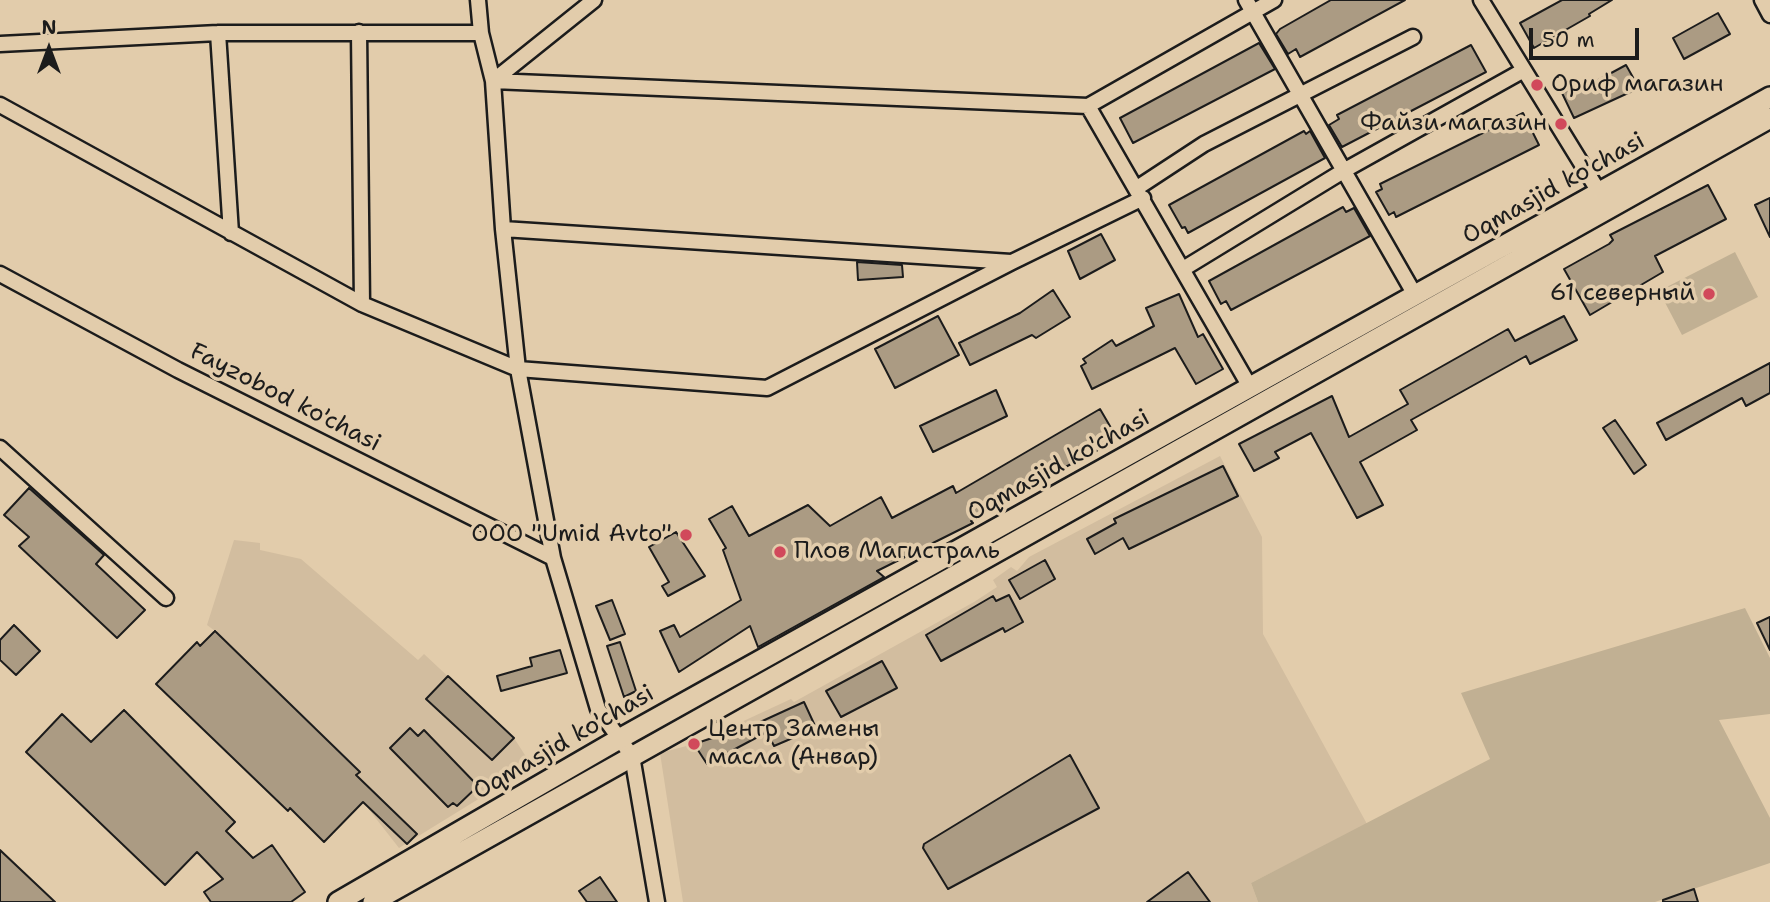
<!DOCTYPE html>
<html>
<head>
<meta charset="utf-8">
<style>
  body { margin:0 }
  #map { position:relative; width:1770px; height:902px; overflow:hidden; background:#e2ccab; font-family:"Shantell Sans",sans-serif }
  canvas { display:block }
  .north { position:absolute; left:14px; top:14px; width:70px; height:70px; -webkit-text-stroke:5px #e2ccab; paint-order:stroke; rotate:0deg; font-size:19px; font-weight:700; line-height:28px; text-align:center; color:#1c1c1c }
  .north::after { content:''; display:block; margin:auto; width:24px; height:32px; background:#1c1c1c; clip-path:polygon(50% 0,100% 100%,50% 72%,0 100%) }
  .scale { position:absolute; left:1529px; top:28px; width:110px; height:32px; box-sizing:border-box; border:4px solid #1c1c1c; border-top:0; padding-left:9px; font-size:21px; line-height:24px; white-space:nowrap; color:#1c1c1c; -webkit-text-stroke:5px #e2ccab; paint-order:stroke }
</style>
</head>
<body>
<div id="map">
<canvas width="1770" height="902"></canvas>
<div class="north">N</div>
<div class="scale">50 m</div>
</div>
<script>
const g = document.querySelector('canvas').getContext('2d');
g.lineJoin = 'round';
function paint(path, color) { g.fillStyle = color; g.fill(path, 'evenodd'); }
const toPath = rows => new Path2D(rows.map(r => 'M' + r).join(''));
function strokePath(path, color, width, dash) { g.strokeStyle = color; g.lineWidth = width; g.lineCap = dash ? 'butt' : 'round'; g.setLineDash(dash || []); g.stroke(path); }
function write(font, color, halo, rows, align = 'center') {
  g.font = font + ' "Shantell Sans",sans-serif'; g.lineWidth = 7; g.setLineDash([]); g.textBaseline = 'middle'; g.strokeStyle = halo; g.fillStyle = color; for (const [text, x, y, turn = 0] of rows) {
    g.save(); g.translate(x, y); g.rotate((+turn || 0) * Math.PI / 180); g.textAlign = isNaN(turn) ? turn : align; if (halo) g.strokeText(text, 0, 0); g.fillText(text, 0, 0); g.restore();
  }
}
paint(toPath([
  [1220,456,1262,537,1263,634,1367,824,1251,883,1258,902,683,902,660,753,694,744,791,699,794,702,974,602,997,587,993,580,1011,567,1017,571,1029,557],
  [234,540,260,543,260,550,301,559,418,660,424,654,514,738,532,766,399,848,363,802,201,644,215,631,207,625]
]), '#d2bd9f');
paint(toPath([
  [1735,252,1758,297,1682,335,1659,291],
  [1745,608,1770,658,1770,714,1719,720,1770,818,1770,863,1655,902,1258,902,1251,883,1490,759,1461,693]
]), '#c1b093');
const building = toPath([
  [1331,0,1405,0,1300,57,1296,49,1288,54,1276,34,1280,29,1331,0],
  [1562,0,1612,0,1589,14,1590,16,1534,48,1520,23,1562,0],
  [1718,13,1730,34,1684,59,1673,38,1718,13],
  [1259,43,1275,69,1133,143,1120,118,1259,43],
  [1471,45,1486,72,1342,147,1329,125,1339,119,1337,115,1471,45],
  [1626,65,1639,88,1574,118,1562,93,1588,81,1589,85,1626,65],
  [1523,113,1539,145,1396,217,1394,212,1389,215,1376,192,1382,189,1380,184,1523,113],
  [1304,131,1306,134,1310,131,1325,158,1188,233,1185,227,1182,228,1169,205,1304,131],
  [1708,185,1726,219,1655,256,1663,272,1590,315,1564,269,1609,244,1613,240,1610,235,1708,185],
  [1770,198,1770,237,1755,205,1770,198],
  [1343,207,1346,212,1354,208,1370,236,1231,310,1226,301,1221,304,1209,281,1343,207],
  [1101,234,1115,260,1080,279,1068,251,1101,234],
  [857,262,902,265,903,277,858,280,857,262],
  [1053,290,1070,317,1036,338,1032,335,970,365,959,343,1020,313,1053,290],
  [1179,294,1198,337,1203,334,1223,369,1196,384,1175,348,1092,389,1081,366,1086,363,1083,359,1112,340,1116,346,1154,326,1146,308,1179,294],
  [938,316,959,355,895,388,875,349,938,316],
  [1564,316,1577,340,1530,364,1526,356,1411,420,1417,430,1360,462,1383,505,1357,518,1311,433,1275,452,1279,458,1254,471,1239,444,1332,396,1349,437,1408,404,1400,390,1508,329,1515,341,1564,316],
  [1770,363,1770,393,1746,406,1742,398,1666,440,1657,423,1770,363],
  [996,390,1007,416,933,452,920,426,996,390],
  [1100,409,1114,433,1111,434,1115,441,1035,483,971,521,973,523,877,571,884,577,758,647,750,626,679,672,660,631,674,625,680,637,741,600,723,550,726,548,709,519,732,506,749,536,808,505,830,526,881,497,892,518,953,486,956,493,1100,409],
  [1615,420,1646,465,1634,474,1603,428,1615,420],
  [1223,466,1238,496,1129,549,1123,538,1095,554,1087,539,1116,523,1114,519,1223,466],
  [29,488,104,555,96,564,145,610,117,638,19,546,29,537,4,515,29,488],
  [676,532,705,576,668,596,662,586,669,582,649,547,676,532],
  [1045,560,1055,579,1020,599,1009,580,1045,560],
  [1009,595,1023,622,1005,632,1003,628,941,661,926,635,993,596,996,601,1009,595],
  [612,600,625,634,610,640,596,606,612,600],
  [1770,617,1770,650,1757,623,1770,617],
  [14,625,40,651,16,675,0,660,0,640,14,625],
  [215,631,360,772,356,775,417,834,407,844,363,802,324,842,290,808,288,811,156,684,197,642,200,646,215,631],
  [620,642,636,691,624,697,607,646,620,642],
  [560,650,567,673,501,691,497,676,532,666,530,658,560,650],
  [882,661,897,688,841,717,826,691,882,661],
  [448,676,514,738,492,760,426,699,448,676],
  [804,702,816,728,774,746,767,732,707,764,694,744,758,723,804,702],
  [124,710,235,822,226,831,253,858,272,845,305,892,291,902,211,902,204,892,223,879,197,852,165,885,26,752,62,714,91,742,124,710],
  [410,728,418,736,424,730,478,786,457,806,453,803,448,807,390,748,410,728],
  [1070,755,1099,808,948,889,923,848,924,844,1070,755],
  [0,850,55,902,0,902,0,850],
  [1188,872,1210,902,1147,902,1188,872],
  [600,877,617,902,587,902,579,891,600,877],
  [1694,889,1698,902,1663,902,1663,900,1694,889]
]);
paint(building, '#ab9b83');
strokePath(building, '#1c1c1c', 2);
const street = toPath([
  [478,0,481,33,493,81,503,229,518,369,553,558,598,709,632,756,657,902],
  [1246,0,1415,295],
  [1481,0,1599,192],
  [1762,0,1770,15],
  [359,32,362,304],
  [218,33,231,233],
  [0,44,218,33,481,33],
  [493,81,1088,106,1274,0],
  [493,81,594,0],
  [0,105,362,304,518,369,767,388,1012,262,1143,198],
  [1088,106,1250,387],
  [1137,188,1204,144,1413,37],
  [503,229,1011,262],
  [1183,269,1345,170,1524,70],
  [0,274,178,370,553,558],
  [0,448,166,598]
]);
const secondary = toPath([
  [338,902,621,738,1770,97],
  [373,902,1770,118]
]);
strokePath(street, '#1c1c1c', 19);
strokePath(secondary, '#1c1c1c', 24);
strokePath(street, '#e2ccab', 14);
strokePath(secondary, '#e2ccab', 19);
for (const [x, y, r, color] of [
  [1537,85,7,"#d1495b"],
  [1561,124,7,"#d1495b"],
  [1709,294,7,"#d1495b"],
  [686,535,7,"#d1495b"],
  [780,552,7,"#d1495b"],
  [694,744,7,"#d1495b"]
]) { const dot = new Path2D(); dot.arc(x, y, r, 0, 2 * Math.PI); g.fillStyle = color; g.fill(dot); strokePath(dot, '#e2ccab', 2.5); }
write('24px', '#1c1c1c', '#e2ccab', [
  ["Ориф магазин",1551,85],
  ["Файзи магазин",1547,124,"right"],
  ["61 северный",1695,294,"right"],
  ["ООО \"Umid Avto\"",672,535,"right"],
  ["Плов Магистраль",794,552],
  ["Центр Замены",708,730],
  ["масла (Анвар)",708,758]
], 'left');
write('24px', '#1c1c1c', '#e2ccab', [
  ["Oqmasjid ko'chasi",1554,189,-29],
  ["Fayzobod ko'chasi",285,398,27],
  ["Oqmasjid ko'chasi",1059,466,-29],
  ["Oqmasjid ko'chasi",564,743,-30]
]);
</script>
</body>
</html>
